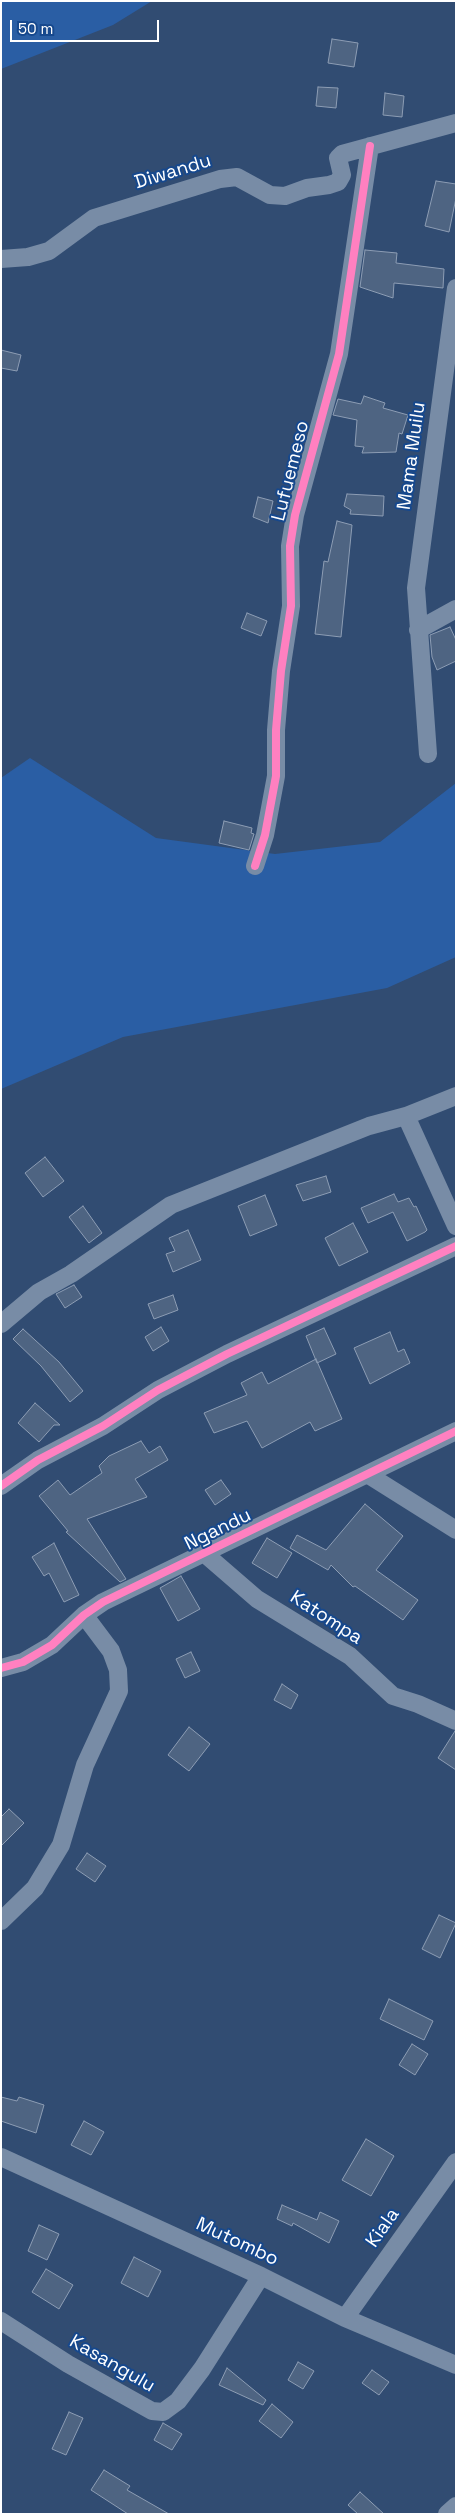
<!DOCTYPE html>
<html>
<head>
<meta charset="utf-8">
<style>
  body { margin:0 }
  #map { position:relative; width:457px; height:2515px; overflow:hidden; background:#314c72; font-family:"Space Grotesk",sans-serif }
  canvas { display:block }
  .frame { position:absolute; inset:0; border:2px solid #fff; pointer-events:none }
  .scale { position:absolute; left:10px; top:20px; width:149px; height:22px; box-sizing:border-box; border:2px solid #fff; border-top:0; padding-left:6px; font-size:15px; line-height:18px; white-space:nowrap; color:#fff; -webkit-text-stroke:4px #16488d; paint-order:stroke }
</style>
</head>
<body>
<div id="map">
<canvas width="457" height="2515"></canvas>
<div class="frame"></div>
<div class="scale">50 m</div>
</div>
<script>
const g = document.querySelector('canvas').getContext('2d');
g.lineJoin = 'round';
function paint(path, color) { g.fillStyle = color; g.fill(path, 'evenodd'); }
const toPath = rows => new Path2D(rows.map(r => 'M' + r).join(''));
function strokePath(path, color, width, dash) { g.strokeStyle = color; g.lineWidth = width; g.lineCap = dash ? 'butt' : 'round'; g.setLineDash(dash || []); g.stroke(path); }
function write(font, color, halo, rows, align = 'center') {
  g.font = font + ' "Space Grotesk",sans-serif'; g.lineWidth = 4; g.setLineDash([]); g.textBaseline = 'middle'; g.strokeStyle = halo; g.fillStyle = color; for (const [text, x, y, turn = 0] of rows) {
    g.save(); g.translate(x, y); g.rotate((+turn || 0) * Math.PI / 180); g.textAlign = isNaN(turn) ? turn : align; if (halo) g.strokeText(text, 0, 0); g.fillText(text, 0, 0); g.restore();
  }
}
paint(toPath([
  [1,1,152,1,113,25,1,69],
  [30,758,156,838,275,854,380,842,456,783,456,957,387,988,123,1037,1,1089,1,778]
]), '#2a5ea4');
const building = toPath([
  [332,39,358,43,354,67,328,63,332,39],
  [318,87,338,88,336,108,316,106,318,87],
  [385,93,404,96,402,117,383,115,385,93],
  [436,181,456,184,456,198,449,232,425,226,436,181],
  [365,250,397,253,396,263,444,269,443,288,394,283,393,298,360,287,365,250],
  [1,350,21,355,17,371,1,368,1,350],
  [364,396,385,403,383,408,408,415,402,434,399,433,396,452,362,453,364,447,355,446,357,420,333,415,338,399,361,404,364,396],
  [347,494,384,496,383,516,350,514,351,510,344,506,347,494],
  [258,497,273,501,268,523,253,517,258,497],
  [337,521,352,525,341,637,315,634,324,561,328,562,337,521],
  [247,613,267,621,261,636,241,628,247,613],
  [450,627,456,640,456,661,437,670,432,657,430,635,450,627],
  [224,821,252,828,251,833,254,834,249,850,219,843,224,821],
  [45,1157,64,1181,43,1197,25,1173,45,1157],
  [326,1176,331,1192,303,1201,296,1185,326,1176],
  [394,1194,398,1202,409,1198,414,1207,416,1206,427,1230,425,1232,407,1241,393,1212,368,1223,361,1208,394,1194],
  [265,1195,277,1225,250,1236,238,1206,265,1195],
  [83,1206,102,1233,89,1243,69,1217,83,1206],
  [353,1223,368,1252,339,1266,325,1238,353,1223],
  [188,1230,201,1260,173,1272,166,1254,175,1251,169,1238,188,1230],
  [74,1285,82,1297,65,1308,56,1294,74,1285],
  [173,1295,178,1310,154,1319,148,1304,173,1295],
  [161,1327,169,1341,153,1351,145,1337,161,1327],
  [324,1328,336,1354,317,1363,306,1336,324,1328],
  [23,1329,59,1362,83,1391,70,1402,41,1366,13,1339,23,1329],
  [390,1332,398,1352,404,1349,410,1363,370,1384,354,1348,390,1332],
  [316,1359,342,1419,315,1431,310,1422,262,1448,247,1421,214,1433,204,1413,247,1395,241,1383,262,1372,268,1384,316,1359],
  [35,1403,60,1425,54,1425,39,1442,18,1423,35,1403],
  [141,1441,149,1453,160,1446,168,1460,135,1479,147,1497,87,1519,126,1579,120,1582,66,1532,68,1531,39,1496,58,1480,70,1495,102,1473,99,1466,109,1456,141,1441],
  [221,1480,231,1494,215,1505,205,1490,221,1480],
  [365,1504,403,1536,376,1570,418,1600,403,1620,355,1586,353,1587,331,1565,328,1570,290,1548,297,1535,326,1550,365,1504],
  [267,1538,292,1553,277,1578,252,1563,267,1538],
  [54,1543,79,1595,64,1602,49,1573,44,1576,32,1557,54,1543],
  [181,1576,200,1609,178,1621,160,1588,181,1576],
  [191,1652,200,1671,185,1678,176,1659,191,1652],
  [282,1684,298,1695,291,1709,274,1700,282,1684],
  [189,1727,210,1744,189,1771,168,1755,189,1727],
  [455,1731,456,1731,456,1770,438,1758,455,1731],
  [9,1809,24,1823,1,1846,1,1817,9,1809],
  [87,1853,106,1866,95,1882,76,1869,87,1853],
  [439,1915,456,1923,440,1958,422,1949,439,1915],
  [389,1999,433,2021,424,2040,380,2019,389,1999],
  [412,2044,428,2054,415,2075,399,2065,412,2044],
  [1,2097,17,2101,19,2097,44,2105,36,2133,1,2121,1,2097],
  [84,2121,104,2132,91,2155,71,2145,84,2121],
  [366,2139,394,2156,371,2196,342,2180,366,2139],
  [282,2205,317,2220,320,2212,339,2221,329,2243,293,2223,292,2226,277,2219,282,2205],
  [39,2225,59,2234,47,2260,28,2251,39,2225],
  [134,2257,161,2271,148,2297,121,2283,134,2257],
  [46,2269,73,2285,59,2309,32,2292,46,2269],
  [298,2362,314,2371,303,2389,288,2380,298,2362],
  [227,2368,266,2400,263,2405,219,2385,227,2368],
  [372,2370,389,2382,379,2395,362,2383,372,2370],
  [272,2404,293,2422,281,2438,259,2421,272,2404],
  [69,2412,83,2418,66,2455,52,2449,69,2412],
  [163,2423,182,2434,172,2450,154,2440,163,2423],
  [104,2470,130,2486,127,2490,169,2514,128,2514,91,2490,104,2470],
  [360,2492,384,2514,358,2514,348,2505,360,2492]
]);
paint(building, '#4e6482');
strokePath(building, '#8d9db4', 1);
strokePath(toPath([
  [1,259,28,257,49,251,94,218,220,179,237,177,270,195,285,196,307,188,329,185,338,182,342,175,338,158,342,154,456,123],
  [418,630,456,609],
  [428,754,416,588,456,288],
  [255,866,265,835,276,776,276,730,281,671,291,606,290,546,295,515,339,354,370,146],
  [406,1116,456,1226],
  [1,1324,39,1292,71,1274,171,1205,369,1126,406,1116,456,1096],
  [367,1474,456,1530],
  [1,1486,38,1460,103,1426,158,1390,227,1354,456,1246],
  [205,1554,257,1599,350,1656,393,1696,418,1704,456,1721],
  [1,1668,23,1662,52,1645,84,1615,103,1602,456,1431],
  [1,1921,35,1888,61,1845,85,1765,119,1691,118,1670,111,1651,84,1615],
  [1,2157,261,2276,345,2318,456,2365],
  [345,2318,456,2162],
  [1,2321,68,2364,152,2411,163,2412,178,2401,202,2369,261,2276],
  [447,2514,456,2506]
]), '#788ca6', 18);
strokePath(toPath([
  [255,866,265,835,276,776,276,730,281,671,291,606,290,546,295,515,339,354,370,146],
  [1,1486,38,1460,103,1426,158,1390,227,1354,456,1246],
  [1,1668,23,1662,52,1645,84,1615,103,1602,456,1431]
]), '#ff80c0', 8);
write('19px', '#fff', '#16488d', [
  ["Diwandu",173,172,-17],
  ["Mama Muilu",412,456,-82],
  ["Lufuemeso",291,471,-76],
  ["Ngandu",218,1530,-26],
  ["Katompa",326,1618,33],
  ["Kiala",383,2228,-55],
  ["Mutombo",237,2242,25],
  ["Kasangulu",112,2364,30]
]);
</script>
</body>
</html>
